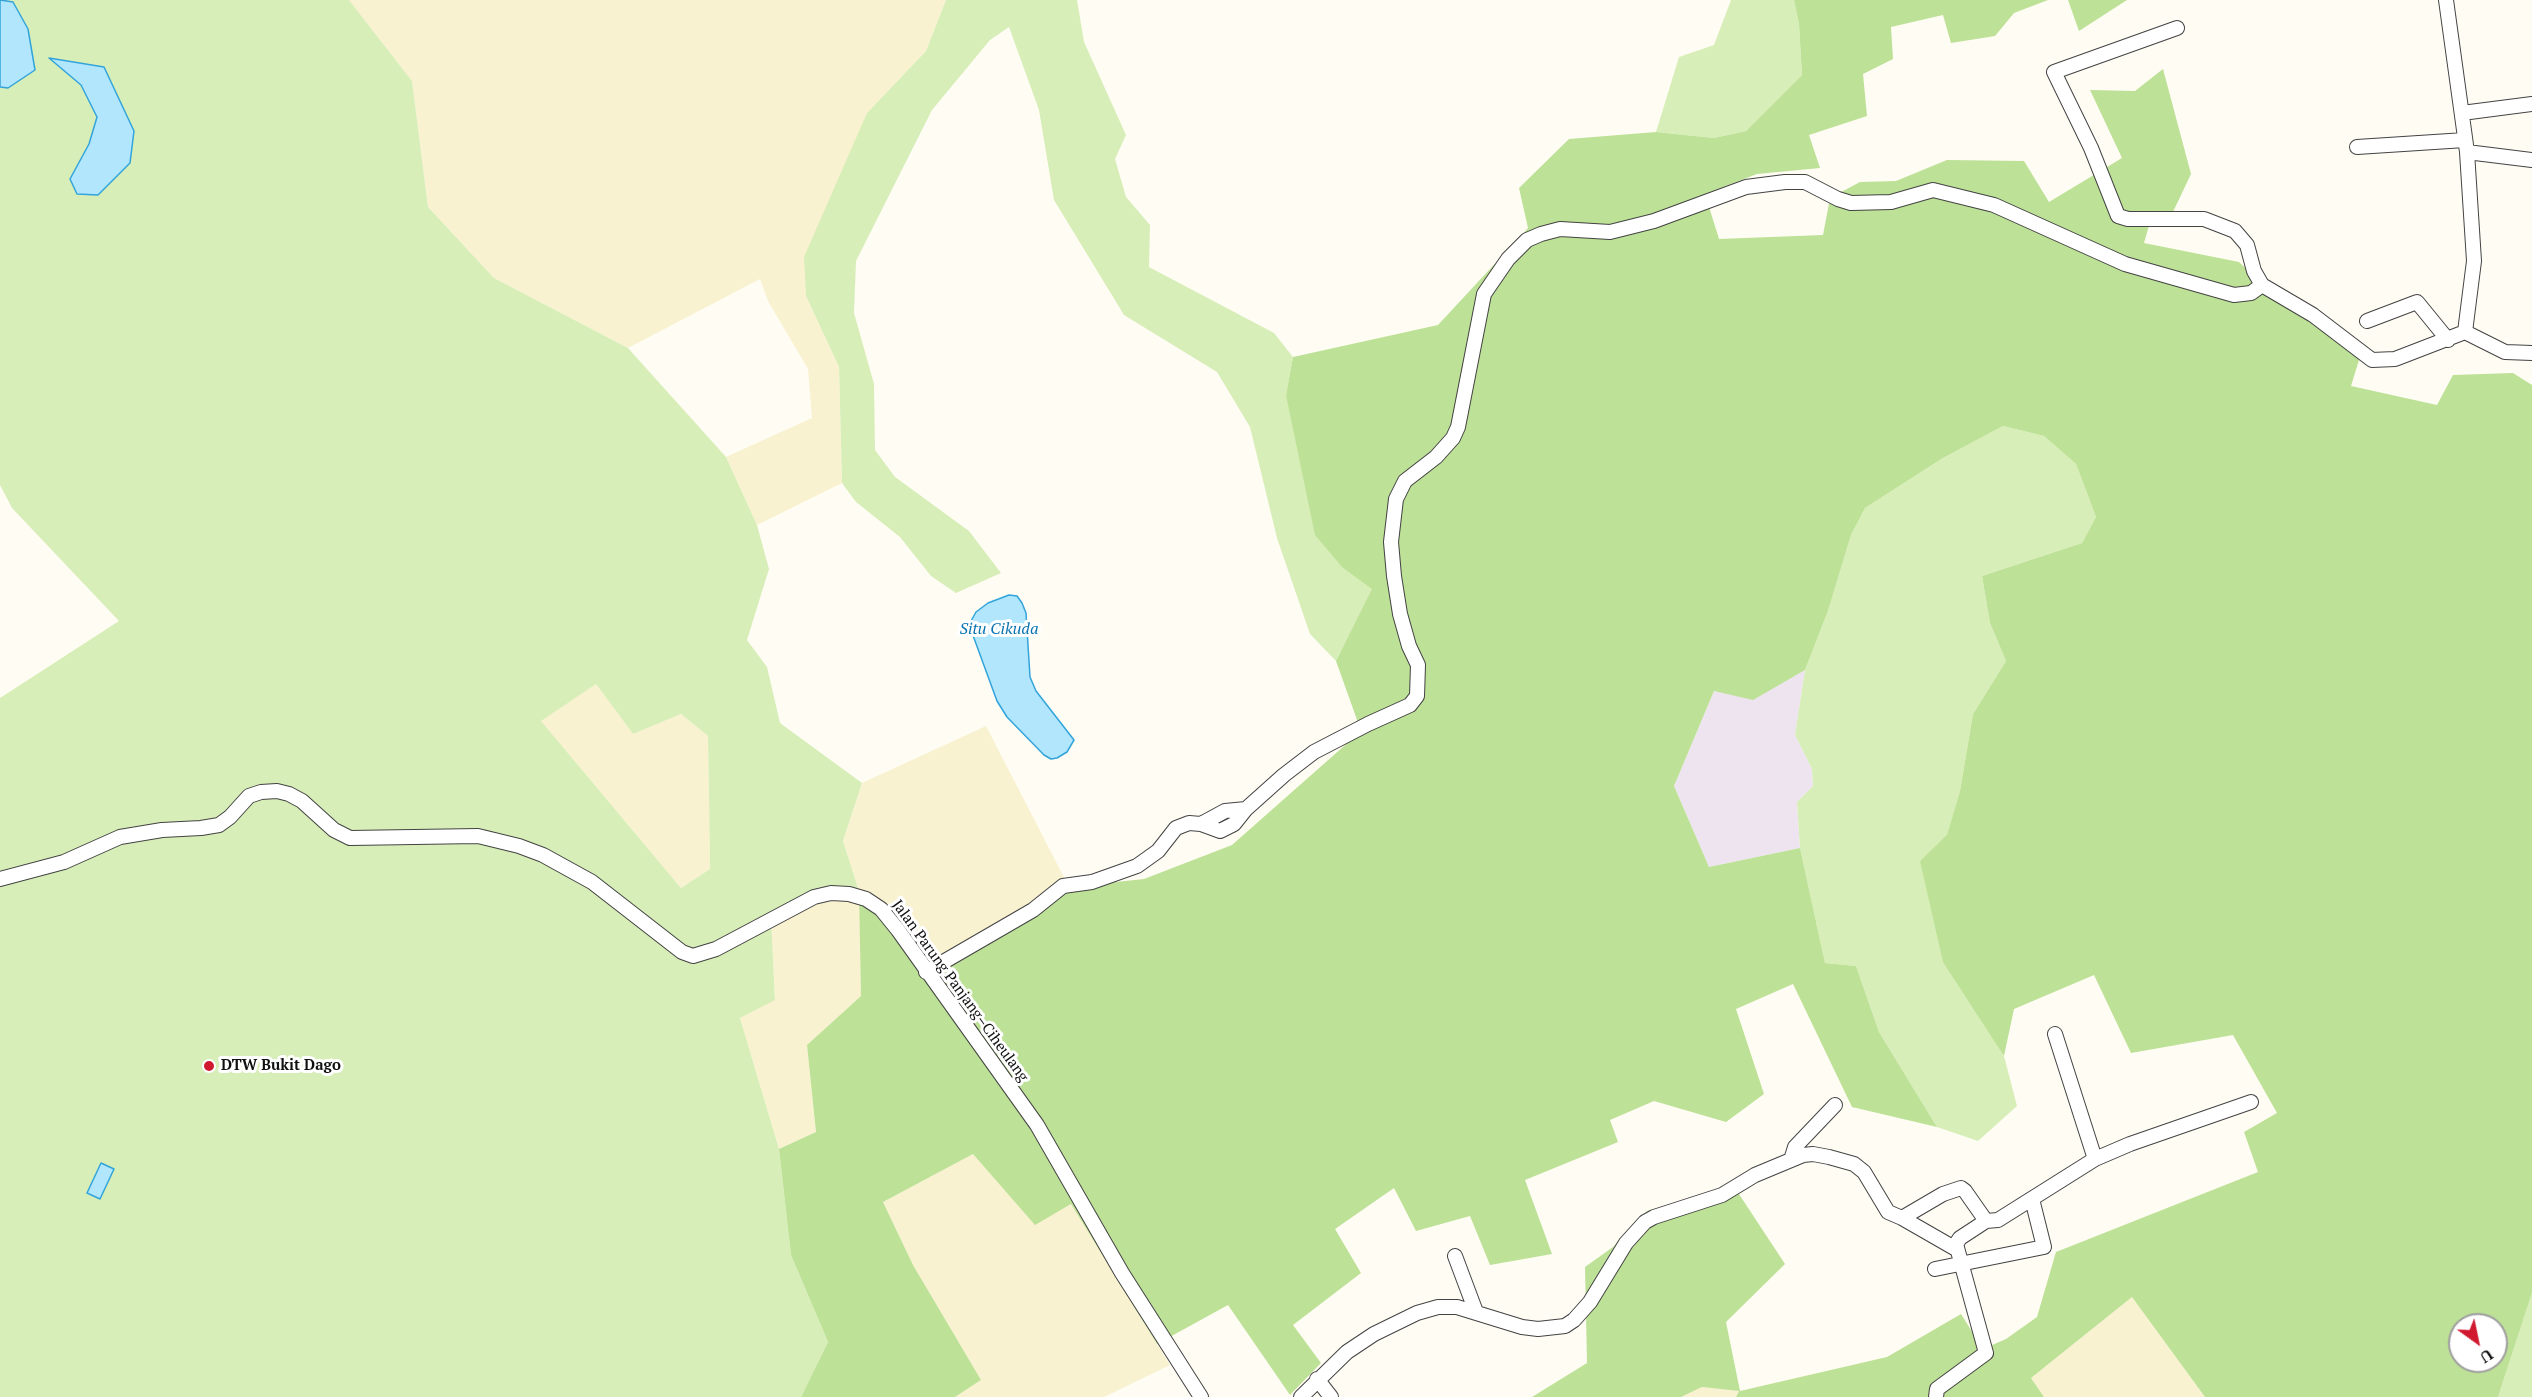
<!DOCTYPE html>
<html>
<head>
<meta charset="utf-8">
<style>
  body { margin:0 }
  #map { position:relative; width:2532px; height:1397px; overflow:hidden; background:#fffcf3; font-family:"PT Serif",serif }
  canvas { display:block }
  .north { position:absolute; left:2448px; top:1313px; width:60px; height:60px; box-sizing:border-box; background:#fff; border:2px solid #9f9f9f; border-radius:50%; rotate:147deg; font-size:16px; font-weight:700; line-height:24px; text-align:center; color:#101010 }
  .north::after { content:''; display:block; margin:auto; width:21px; height:27px; background:#d0192f; clip-path:polygon(50% 0,100% 100%,50% 72%,0 100%) }
</style>
</head>
<body>
<div id="map">
<canvas width="2532" height="1397"></canvas>
<div class="north">U</div>
</div>
<script>
const g = document.querySelector('canvas').getContext('2d');
g.lineJoin = 'round';
function paint(path, color) { g.fillStyle = color; g.fill(path, 'evenodd'); }
const toPath = rows => new Path2D(rows.map(r => 'M' + r).join(''));
function strokePath(path, color, width, dash) { g.strokeStyle = color; g.lineWidth = width; g.lineCap = dash ? 'butt' : 'round'; g.setLineDash(dash || []); g.stroke(path); }
function write(font, color, halo, rows, align = 'center') {
  g.font = font + ' "PT Serif",serif'; g.lineWidth = 6; g.setLineDash([]); g.textBaseline = 'middle'; g.strokeStyle = halo; g.fillStyle = color; for (const [text, x, y, turn = 0] of rows) {
    g.save(); g.translate(x, y); g.rotate((+turn || 0) * Math.PI / 180); g.textAlign = isNaN(turn) ? turn : align; if (halo) g.strokeText(text, 0, 0); g.fillText(text, 0, 0); g.restore();
  }
}
paint(toPath([
  [1805,670,1795,735,1812,769,1813,786,1797,802,1800,848,1709,867,1674,786,1714,691,1753,699]
]), '#ede4ef');
paint(toPath([
  [349,0,946,0,926,51,867,113,806,296,839,367,842,483,757,525,726,457,812,418,808,369,768,301,760,279,628,348,494,278,428,207,412,81],
  [596,684,633,734,681,714,708,736,710,869,681,888,540,720],
  [986,726,1069,887,929,976,860,892,861,996,807,1045,816,1132,779,1149,740,1018,775,999,771,916,859,891,843,841,862,783],
  [973,1154,1035,1224,1071,1204,1170,1365,1104,1397,955,1397,981,1380,913,1265,883,1202],
  [2132,1297,2205,1397,2044,1397,2031,1378],
  [1702,1387,1739,1391,1736,1397,1681,1397]
]), '#f9f2d0');
paint(toPath([
  [0,0,349,0,412,81,428,207,494,278,628,348,726,457,757,525,769,569,747,640,767,667,780,723,862,783,843,841,859,891,771,916,775,1000,740,1018,779,1149,791,1255,828,1342,801,1397,0,1397,0,698,119,621,12,508,0,485],
  [596,684,633,734,681,714,708,736,710,869,681,888,541,721],
  [946,0,1077,0,1084,42,1126,135,1115,159,1126,197,1150,225,1149,267,1274,333,1293,357,1286,395,1343,568,1373,589,1336,661,1310,634,1277,538,1250,427,1217,372,1124,315,1054,200,1039,110,1009,27,990,40,932,110,856,261,854,313,874,384,875,450,895,477,969,531,1001,573,956,593,931,576,900,537,856,502,842,483,839,367,806,296,804,257,867,113,926,51],
  [1731,0,1794,0,1799,24,1802,75,1746,131,1714,138,1656,132,1679,57,1714,45],
  [2003,426,2044,436,2076,464,2096,517,2082,543,1982,576,1990,623,2006,661,1973,714,1960,791,1947,836,1920,861,1984,1022,2004,1056,2017,1106,1978,1141,1937,1127,1879,1032,1856,966,1825,963,1800,848,1797,802,1813,786,1812,769,1795,735,1805,670,1828,611,1851,535,1865,508,1943,458],
  [2532,1293,2532,1397,2498,1397]
]), '#d8eeb8');
paint(toPath([
  [1794,0,2048,0,2014,13,1995,36,1951,43,1943,15,1891,27,1893,59,1863,74,1867,116,1809,135,1820,168,1757,174,1705,194,1719,239,1823,235,1830,198,1860,182,1896,181,1947,160,2024,161,2049,202,2122,158,2090,90,2135,91,2163,69,2191,174,2172,214,2152,215,2144,243,2239,262,2271,292,2363,347,2351,386,2437,405,2453,375,2513,373,2532,385,2532,1293,2498,1397,2205,1397,2132,1297,2031,1378,2044,1397,1736,1397,1739,1391,1702,1387,1681,1397,1532,1397,1587,1363,1585,1267,1613,1247,1647,1211,1735,1188,1785,1264,1726,1322,1740,1391,1887,1357,1961,1314,1983,1349,2006,1339,2037,1317,2056,1252,2258,1172,2244,1132,2277,1113,2233,1035,2131,1053,2094,975,2014,1009,2004,1056,1943,962,1920,861,1947,835,1960,791,1973,714,2006,661,1990,623,1982,576,2082,543,2096,517,2076,464,2044,436,2003,426,1943,458,1865,508,1851,535,1828,611,1805,670,1753,700,1714,691,1674,786,1709,867,1800,848,1825,963,1856,966,1879,1032,1937,1127,1852,1107,1793,984,1736,1009,1764,1094,1726,1122,1654,1101,1610,1120,1618,1142,1525,1180,1552,1254,1490,1265,1470,1216,1416,1231,1394,1188,1335,1229,1361,1273,1293,1325,1321,1363,1290,1395,1228,1305,1157,1344,1071,1204,1035,1225,973,1154,883,1202,913,1265,981,1380,955,1397,801,1397,828,1342,791,1255,779,1149,816,1132,807,1045,861,996,859,891,929,975,1069,887,1144,879,1232,845,1361,731,1336,661,1372,589,1343,568,1315,535,1286,395,1293,357,1438,325,1528,228,1519,188,1569,139,1656,132,1714,138,1746,131,1802,75,1799,24],
  [2460,1325,2496,1325,2496,1361,2460,1361],
  [2068,0,2127,0,2079,31]
]), '#bde196');
const water = toPath([
  [0,0,13,2,28,29,35,70,8,88,0,87,0,0],
  [49,58,104,67,134,131,130,163,98,195,77,194,70,179,89,144,97,117,81,85,49,58],
  [1009,595,1017,596,1022,603,1026,613,1030,677,1036,691,1074,740,1067,752,1057,758,1051,759,1044,755,1007,717,997,701,971,630,971,621,976,612,988,603,1009,595],
  [101,1163,114,1169,100,1199,87,1193,101,1163]
]);
paint(water, '#b2e6fc');
strokePath(water, '#32a4db', 1.5);
const minor = toPath([
  [2446,0,2467,152,2474,261,2465,332],
  [2177,28,2054,72,2091,148,2118,216,2128,219,2204,219,2235,231,2247,245,2254,271,2262,285],
  [2462,113,2532,104],
  [2357,147,2465,140],
  [2467,152,2532,160],
  [2367,321,2417,302,2448,340],
  [1201,824,1225,811,1246,809],
  [0,879,64,862,120,837,162,830,201,828,219,825,230,817,249,796,261,792,277,791,289,794,302,801,334,830,350,838,478,836,519,846,543,855,592,882,682,952,693,956,716,949,814,897,831,893,849,894,866,899,881,909,898,930,1037,1125,1122,1273,1201,1397],
  [926,972,1033,910,1063,886,1092,882,1137,866,1158,851,1176,828,1189,823,1201,824,1220,831,1234,824,1246,809,1284,775,1314,752,1368,724,1410,705,1417,696,1418,665,1409,646,1400,614,1394,576,1391,542,1396,499,1405,481,1436,457,1453,438,1458,427,1484,294,1508,259,1527,240,1541,234,1560,229,1610,232,1654,221,1746,187,1785,182,1805,182,1838,199,1851,203,1891,202,1933,190,1994,205,2125,264,2234,295,2251,293,2262,285,2313,315,2372,360,2395,359,2465,332,2505,352,2532,353],
  [2055,1034,2095,1159],
  [1791,1160,1795,1147,1835,1105],
  [1902,1218,1956,1249],
  [1455,1256,1476,1312],
  [1935,1269,2044,1247,2032,1199],
  [1317,1379,1331,1397],
  [1301,1397,1347,1352,1374,1334,1417,1313,1438,1307,1457,1307,1522,1327,1538,1329,1565,1326,1574,1320,1590,1302,1626,1243,1645,1222,1654,1217,1722,1195,1755,1175,1803,1155,1813,1154,1829,1157,1854,1164,1864,1172,1888,1212,1902,1218,1943,1194,1961,1188,1965,1191,1986,1221,1998,1220,2095,1159,2130,1144,2251,1102],
  [1936,1397,1937,1389,1986,1353,1956,1244,1960,1238,1986,1221]
]);
strokePath(minor, '#434343', 16);
strokePath(minor, '#fff', 14);
for (const [x, y, r, color] of [
  [209,1066,6,"#d0192f"]
]) { const dot = new Path2D(); dot.arc(x, y, r, 0, 2 * Math.PI); g.fillStyle = color; g.fill(dot); strokePath(dot, '#fff', 2); }
write('15px', '#101010', '#fff', [
  ["Jalan Parung Panjang–Ciheulang",960,991,54]
]);
write('bold 15px', '#101010', '#fff', [
  ["DTW Bukit Dago",221,1066]
], 'left');
write('italic 16px', '#0b74b0', '#fff', [
  ["Situ Cikuda",999,629]
]);
</script>
</body>
</html>
